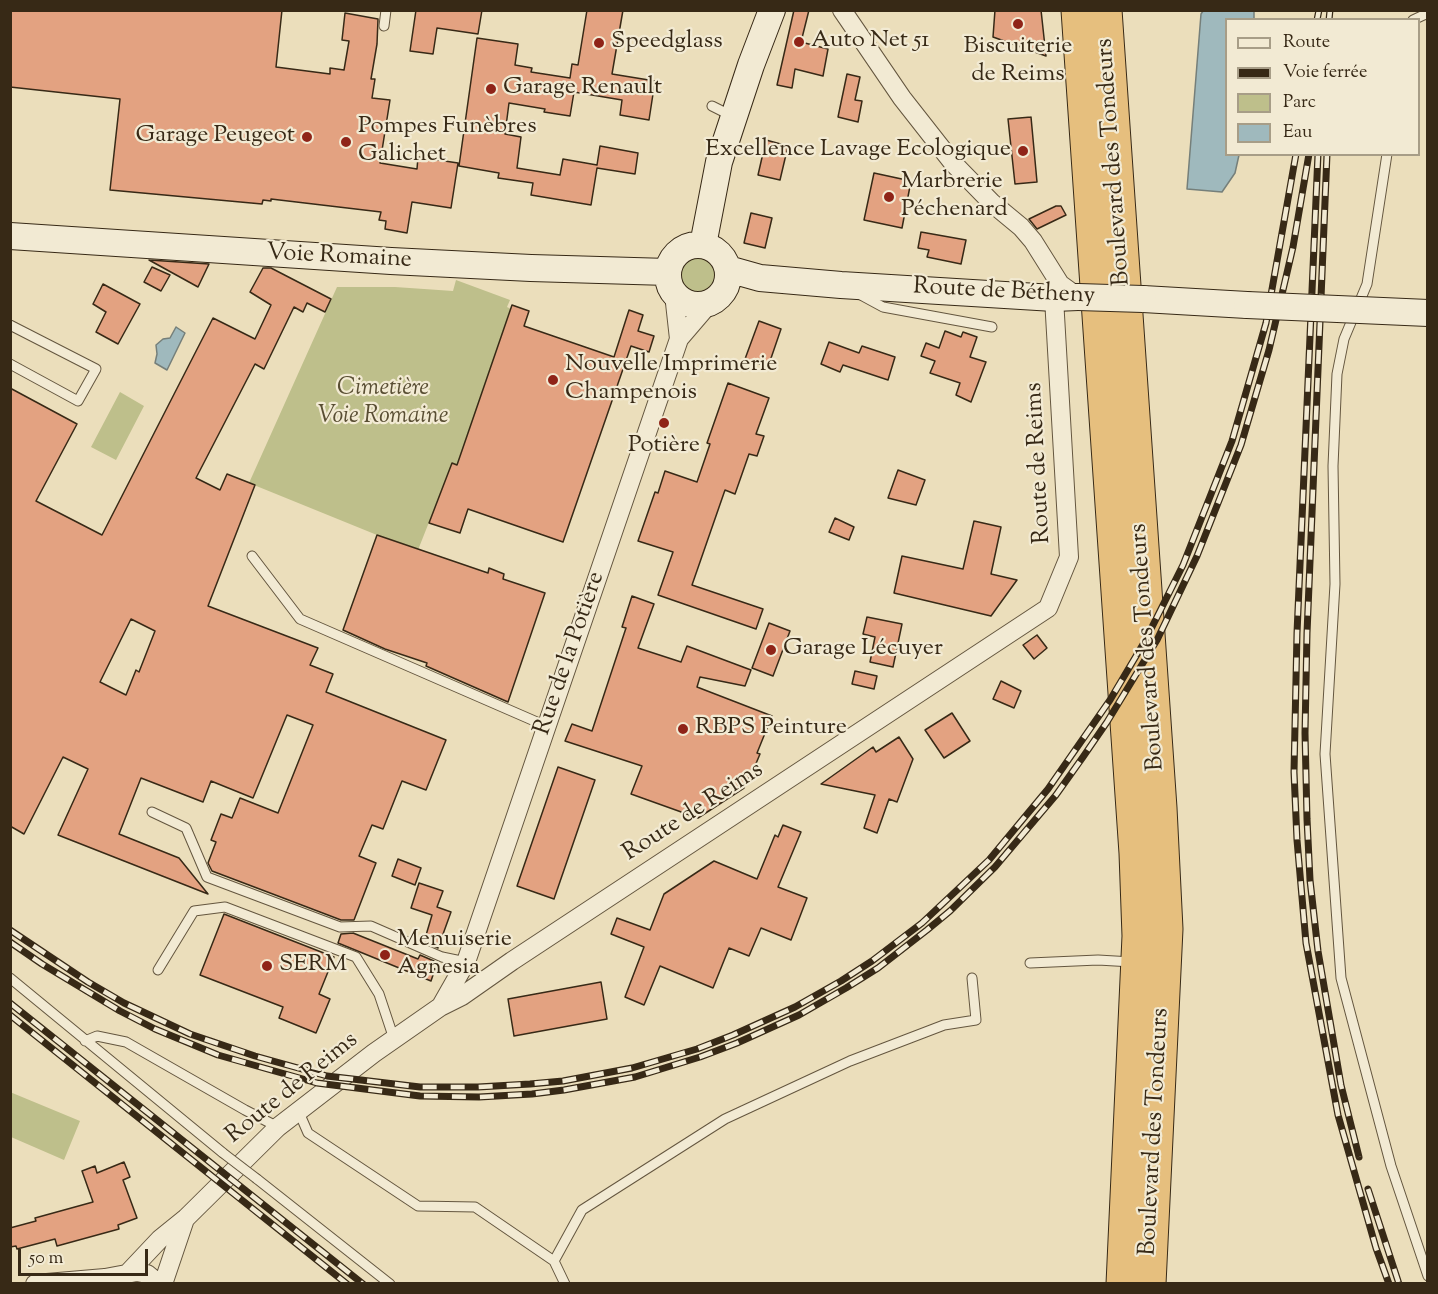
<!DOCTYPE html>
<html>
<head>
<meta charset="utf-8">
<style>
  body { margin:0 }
  #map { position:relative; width:1438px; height:1294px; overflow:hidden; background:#ebdebb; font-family:"Sorts Mill Goudy",serif }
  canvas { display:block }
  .frame { position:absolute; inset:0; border:12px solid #372916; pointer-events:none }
  .legend { position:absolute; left:1225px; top:18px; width:195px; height:138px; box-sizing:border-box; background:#f2ead3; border:2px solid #a79d87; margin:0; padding:8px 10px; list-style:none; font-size:18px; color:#372916 }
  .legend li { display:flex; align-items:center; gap:12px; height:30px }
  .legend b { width:30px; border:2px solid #a79d87 }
  .scale { position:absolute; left:18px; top:1249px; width:130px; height:27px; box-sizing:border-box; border:3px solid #372916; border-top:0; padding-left:8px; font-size:18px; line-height:21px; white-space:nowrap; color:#372916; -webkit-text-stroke:4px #f2ead3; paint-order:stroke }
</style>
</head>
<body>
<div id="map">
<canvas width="1438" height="1294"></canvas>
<div class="frame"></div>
<ul class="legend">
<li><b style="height:8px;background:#f2ead3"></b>Route</li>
<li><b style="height:8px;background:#372916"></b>Voie ferrée</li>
<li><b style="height:16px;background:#bebf8b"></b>Parc</li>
<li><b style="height:16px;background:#9fb9bd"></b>Eau</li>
</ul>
<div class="scale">50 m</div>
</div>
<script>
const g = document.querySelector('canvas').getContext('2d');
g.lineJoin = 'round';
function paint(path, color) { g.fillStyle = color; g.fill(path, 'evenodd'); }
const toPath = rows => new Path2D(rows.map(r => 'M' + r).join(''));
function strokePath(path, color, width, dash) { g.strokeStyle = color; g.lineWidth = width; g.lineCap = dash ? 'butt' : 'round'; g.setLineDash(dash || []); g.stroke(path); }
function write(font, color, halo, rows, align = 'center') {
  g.font = font + ' "Sorts Mill Goudy",serif'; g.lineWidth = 4.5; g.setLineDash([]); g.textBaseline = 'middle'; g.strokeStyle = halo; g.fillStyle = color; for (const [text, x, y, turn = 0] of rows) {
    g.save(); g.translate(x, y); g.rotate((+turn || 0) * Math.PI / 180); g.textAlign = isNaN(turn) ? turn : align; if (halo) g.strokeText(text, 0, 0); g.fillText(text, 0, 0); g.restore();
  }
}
paint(toPath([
  '676 275a21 21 0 1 1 42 0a21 21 0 1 1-42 0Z',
  [456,280,510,300,507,307,511,309,457,465,452,464,418,550,377,535,249,483,337,287,395,287,453,291],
  [120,392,144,406,116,460,91,447],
  [10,1092,80,1121,64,1160,11,1137]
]), '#bebf8b');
const water = toPath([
  [1203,11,1254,11,1254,19,1226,20,1226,154,1239,155,1235,173,1222,192,1187,189,1201,14,1203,11],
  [176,327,185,333,167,370,155,363,157,354,156,345,163,339,170,338,176,327]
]);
paint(water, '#9fb9bd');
strokePath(water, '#757f7a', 1.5);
const building = toPath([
  [10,10,282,10,276,67,330,74,330,68,344,70,349,41,342,40,345,13,378,19,377,44,371,79,375,79,372,98,390,100,380,163,417,169,418,157,458,163,451,208,412,202,407,233,385,229,386,221,379,220,381,212,271,199,271,201,263,200,262,204,110,190,120,99,10,87,10,10],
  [416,10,482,10,478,34,437,28,433,54,410,51,416,10],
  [587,10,623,10,612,74,655,81,649,120,620,115,622,100,574,92,570,116,544,112,545,109,509,103,505,134,521,137,517,168,560,175,563,159,597,165,600,146,638,153,635,174,597,168,591,205,531,195,533,183,498,178,499,173,459,166,477,38,518,44,515,65,532,68,531,72,570,78,572,64,578,65,587,10],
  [794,10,809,10,801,42,828,49,823,76,795,69,792,88,777,85,794,10],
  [995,10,1041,10,1046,56,993,37,995,10],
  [847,74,860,77,855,100,862,101,858,122,838,117,847,74],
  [1031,117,1037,182,1015,184,1008,119,1031,117],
  [766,140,788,146,780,180,758,175,766,140],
  [874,173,911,181,902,228,864,220,874,173],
  [1056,206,1061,206,1066,215,1037,229,1029,219,1056,206],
  [751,213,772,218,765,248,744,243,751,213],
  [921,232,966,240,961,264,927,257,929,250,918,248,921,232],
  [149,260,209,264,198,287,149,260],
  [152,267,170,275,161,291,144,282,152,267],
  [263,268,271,268,331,299,325,312,307,303,303,312,294,307,264,369,255,364,196,478,220,490,227,474,255,485,208,606,318,648,310,665,333,674,326,692,446,740,426,790,402,781,383,829,372,825,359,856,376,863,354,920,341,920,278,896,212,871,208,863,216,842,211,840,221,814,232,818,240,798,278,813,313,725,287,715,253,798,211,781,203,802,141,778,119,834,179,858,208,894,58,835,88,769,63,757,24,834,10,826,10,388,77,424,36,501,102,535,213,318,255,339,271,305,250,292,263,268],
  [131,619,155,631,139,672,136,670,126,695,100,682,131,619],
  [103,284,140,304,118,344,96,332,106,312,93,304,103,284],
  [512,305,529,311,524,326,614,357,629,310,643,315,638,331,654,336,649,352,631,346,563,542,468,509,460,533,429,523,452,463,457,465,512,305],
  [759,321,781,329,768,367,745,359,759,321],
  [945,331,961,337,963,332,977,337,970,357,986,362,971,402,956,395,960,383,930,373,935,361,921,356,926,343,939,348,945,331],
  [829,342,859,353,862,346,895,357,888,380,843,365,840,372,821,364,829,342],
  [728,383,769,398,756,434,764,436,757,456,749,454,735,494,725,490,692,585,763,609,756,629,658,595,673,552,638,541,655,492,658,493,665,471,697,482,710,444,707,443,728,383],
  [898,470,925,480,916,505,888,498,898,470],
  [835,518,854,527,849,540,829,532,835,518],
  [974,521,1001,527,991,574,1017,580,991,616,894,593,902,556,963,569,974,521],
  [377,535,488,573,489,568,504,574,503,579,545,593,508,702,426,666,427,663,385,649,343,630,377,535],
  [632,596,654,604,638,648,681,662,687,646,751,670,745,686,700,677,697,687,772,716,757,753,760,754,755,766,753,766,744,788,698,818,631,794,642,766,565,741,572,724,592,731,626,628,622,627,632,596],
  [867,617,902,624,893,667,870,662,875,637,863,634,867,617],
  [769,623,790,631,773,676,752,668,769,623],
  [1037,635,1047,648,1034,659,1023,645,1037,635],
  [855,671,877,676,874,689,852,684,855,671],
  [1001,681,1021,691,1014,708,993,699,1001,681],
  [952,713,970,741,944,758,925,730,952,713],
  [899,737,913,759,897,802,889,799,877,833,864,828,875,795,821,784,873,747,876,752,899,737],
  [558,767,595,780,554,899,517,886,558,767],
  [783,825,801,832,778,887,807,898,791,940,761,928,749,956,729,948,713,988,660,966,644,1005,625,997,644,947,611,934,617,918,650,930,664,894,714,861,757,879,775,835,778,837,783,825],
  [398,859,421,868,415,885,392,876,398,859],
  [419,883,443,891,437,907,451,912,438,948,424,942,432,915,411,908,419,883],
  [224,914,334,957,319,994,330,999,316,1033,279,1018,283,1007,200,975,224,914],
  [353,933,418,959,420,955,434,961,432,968,435,969,431,981,338,943,341,934,353,933],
  [601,982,607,1019,514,1036,508,999,601,982],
  [124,1162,130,1177,123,1180,137,1218,118,1225,119,1229,57,1246,55,1239,17,1249,16,1246,10,1247,10,1228,36,1221,35,1218,93,1202,82,1171,95,1166,97,1173,124,1162]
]);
paint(building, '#e3a281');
strokePath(building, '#372916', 1.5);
const lane = toPath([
  [1413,20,1428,13],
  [384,26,386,10],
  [712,106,732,116],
  [1387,154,1367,284,1344,339,1337,374,1333,466,1335,584,1325,754,1341,978,1391,1166,1428,1276],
  [859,294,883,307,992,327],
  [10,325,96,369,78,401,10,364],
  [252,556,300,619,546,726],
  [152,812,186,828,207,877,340,927,371,926,442,957,466,962],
  [1030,963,1098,960,1132,962],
  [158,970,194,911,225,907,356,957,379,994,394,1039],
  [10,978,223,1153],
  [85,1041,97,1036,126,1042,245,1110,278,1127],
  [298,1110,308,1133,418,1206,475,1207,554,1261,565,1284],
  [257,1179,390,1284],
  [554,1261,582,1210,725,1119,850,1061,944,1025,976,1020,972,978]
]);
const street = toPath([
  [842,10,902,98,953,163,992,203,1021,227,1033,241,1060,284,1078,297],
  [679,339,709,304],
  [441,1006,466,962,679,339,674,294],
  [128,1273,160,1239,186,1218,278,1127,374,1053,440,1007,462,996,512,961,1048,608,1069,557,1054,298],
  [35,1284,105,1278,137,1272,147,1274,159,1284],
  [163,1284,185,1219]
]);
const secondary = toPath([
  [10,236,391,261,531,268,668,272],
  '668 275a30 30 0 1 1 60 0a30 30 0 1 1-60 0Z',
  [703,245,719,162,751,65,772,10],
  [728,269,760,278,841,285,1054,298,1078,297],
  [1143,299,1247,305]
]);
const highway = toPath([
  [1078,10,1136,853,1139,936,1123,1284],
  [1105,10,1160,808,1166,929,1149,1284]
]);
strokePath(lane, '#64563f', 11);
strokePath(street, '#64563f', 20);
strokePath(secondary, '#372916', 28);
strokePath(highway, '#372916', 35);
strokePath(lane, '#f2ead3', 9);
strokePath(street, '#f2ead3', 18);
strokePath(secondary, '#f2ead3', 26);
strokePath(highway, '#e6bf7e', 33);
const rail = toPath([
  [1317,20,1319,10],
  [1329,20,1330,10],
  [1318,154,1297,633,1294,772,1297,840,1306,943,1338,1115,1376,1248,1389,1284],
  [1327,154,1307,633,1305,733,1307,819,1310,880,1318,951,1341,1085,1359,1157],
  [10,930,88,982,124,1003,190,1034,255,1056,327,1076,420,1087,478,1087,530,1084,563,1081,632,1068,697,1049,733,1035,795,1007,841,981,872,961,922,923,989,860,1048,789,1110,700,1145,641,1183,565,1232,441,1266,323,1296,154],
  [10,942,42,964,120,1011,155,1029,218,1055,317,1083,420,1096,479,1097,532,1094,564,1090,635,1077,700,1057,737,1043,799,1015,846,988,878,968,927,930,950,911,995,867,1056,795,1083,757,1107,722,1157,640,1197,556,1241,445,1269,350,1293,247,1309,154],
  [10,1003,363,1284],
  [10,1015,347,1284],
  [1368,1189,1399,1284]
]);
strokePath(rail, '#372916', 7);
strokePath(rail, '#f2ead3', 4.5, [14]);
const laneBridge = toPath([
  [223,1153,257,1179]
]);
const secondaryBridge = toPath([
  [1078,297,1143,299],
  [1247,305,1428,313]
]);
strokePath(laneBridge, '#64563f', 11, []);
strokePath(secondaryBridge, '#372916', 28, []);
strokePath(laneBridge, '#f2ead3', 9);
strokePath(secondaryBridge, '#f2ead3', 26);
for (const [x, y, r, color] of [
  [1018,24,6,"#8f2418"],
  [799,42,6,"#8f2418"],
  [599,43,6,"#8f2418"],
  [491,89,6,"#8f2418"],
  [307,137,6,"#8f2418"],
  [346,142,6,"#8f2418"],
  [1023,151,6,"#8f2418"],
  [889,197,6,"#8f2418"],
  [553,380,6,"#8f2418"],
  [664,423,6,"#8f2418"],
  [771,650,6,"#8f2418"],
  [683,729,6,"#8f2418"],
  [385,955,6,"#8f2418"],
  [267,966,6,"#8f2418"]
]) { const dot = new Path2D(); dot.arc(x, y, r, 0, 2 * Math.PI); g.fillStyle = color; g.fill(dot); strokePath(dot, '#f2ead3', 2); }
write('24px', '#372916', '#f2ead3', [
  ["Auto Net 51",811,42],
  ["Speedglass",611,43],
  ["Biscuiterie",1018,48,"center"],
  ["de Reims",1018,76,"center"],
  ["Garage Renault",503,89],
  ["Pompes Funèbres",358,128],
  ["Galichet",358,156],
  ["Garage Peugeot",295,137,"right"],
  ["Excellence Lavage Ecologique",1011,151,"right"],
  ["Marbrerie",901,183],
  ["Péchenard",901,211],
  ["Nouvelle Imprimerie",565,366],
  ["Champenois",565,394],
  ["Potière",664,447,"center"],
  ["Garage Lécuyer",783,650],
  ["RBPS Peinture",695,729],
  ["Menuiserie",397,941],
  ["Agnesia",397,969],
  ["SERM",279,966]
], 'left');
write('24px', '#372916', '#f2ead3', [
  ["Boulevard des Tondeurs",1115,162,-94],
  ["Voie Romaine",339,258,3],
  ["Route de Bétheny",1004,293,3],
  ["Route de Reims",1040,463,-93],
  ["Boulevard des Tondeurs",1149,647,-94],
  ["Rue de la Potière",571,654,-71],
  ["Route de Reims",694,813,-33],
  ["Route de Reims",293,1089,-39],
  ["Boulevard des Tondeurs",1156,1132,-87]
]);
write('italic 24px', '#594e33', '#f2ead3', [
  ["Cimetière",383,390],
  ["Voie Romaine",383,418]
]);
</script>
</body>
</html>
